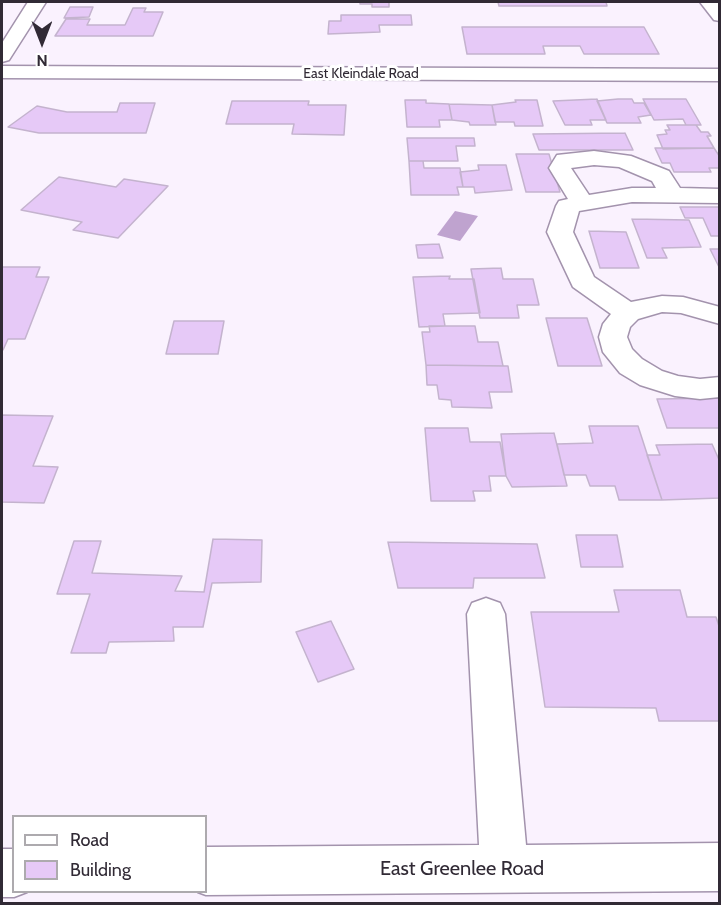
<!DOCTYPE html>
<html>
<head>
<meta charset="utf-8">
<style>
  body { margin:0 }
  #map { position:relative; width:721px; height:905px; overflow:hidden; background:#faf2fe; font-family:Cabin,sans-serif }
  canvas { display:block }
  .frame { position:absolute; inset:0; border:3px solid #312a35; pointer-events:none }
  .legend { position:absolute; left:12px; top:815px; width:195px; height:78px; box-sizing:border-box; background:#fff; border:2px solid #adaaae; margin:0; padding:8px 10px; list-style:none; font-size:18px; color:#312a35 }
  .legend li { display:flex; align-items:center; gap:12px; height:30px }
  .legend b { width:30px; border:2px solid #adaaae }
  .north { position:absolute; left:12px; top:12px; width:60px; height:60px; -webkit-text-stroke:4px #fff; paint-order:stroke; rotate:180deg; font-size:16px; font-weight:700; line-height:24px; text-align:center; color:#312a35 }
  .north::after { content:''; display:block; margin:auto; width:21px; height:27px; background:#312a35; clip-path:polygon(50% 0,100% 100%,50% 72%,0 100%) }
</style>
</head>
<body>
<div id="map">
<canvas width="721" height="905"></canvas>
<div class="frame"></div>
<ul class="legend">
<li><b style="height:8px;background:#fff"></b>Road</li>
<li><b style="height:16px;background:#e6c9f7"></b>Building</li>
</ul>
<div class="north">N</div>
</div>
<script>
const g = document.querySelector('canvas').getContext('2d');
g.lineJoin = 'round';
function paint(path, color) { g.fillStyle = color; g.fill(path, 'evenodd'); }
const toPath = rows => new Path2D(rows.map(r => 'M' + r).join(''));
function strokePath(path, color, width, dash) { g.strokeStyle = color; g.lineWidth = width; g.lineCap = dash ? 'butt' : 'round'; g.setLineDash(dash || []); g.stroke(path); }
function write(font, color, halo, rows, align = 'center') {
  g.font = font + ' Cabin,sans-serif'; g.lineWidth = 6; g.setLineDash([]); g.textBaseline = 'middle'; g.strokeStyle = halo; g.fillStyle = color; for (const [text, x, y, turn = 0] of rows) {
    g.save(); g.translate(x, y); g.rotate((+turn || 0) * Math.PI / 180); g.textAlign = isNaN(turn) ? turn : align; if (halo) g.strokeText(text, 0, 0); g.fillText(text, 0, 0); g.restore();
  }
}
paint(toPath([
  [455,211,478,216,460,241,437,235]
]), '#bfa3cf');
const building = toPath([
  [360,2,389,2,389,7,372,7,372,4,360,4,360,2],
  [498,2,606,2,607,6,499,6,498,2],
  [70,7,93,7,89,17,64,18,70,7],
  [133,8,146,8,144,12,163,12,153,36,55,36,66,19,90,19,87,25,125,25,133,8],
  [341,15,411,15,412,25,379,25,380,32,328,34,329,21,341,21,341,15],
  [462,27,644,27,659,54,584,54,580,46,543,46,545,54,467,54,462,27],
  [597,99,606,120,590,120,592,125,565,125,553,101,597,99],
  [618,99,632,99,634,103,644,103,651,115,638,117,641,123,607,123,597,101,618,99],
  [643,99,686,99,701,125,686,125,683,119,654,120,643,99],
  [405,100,426,100,426,103,449,104,452,120,439,120,440,127,407,127,405,100],
  [515,100,537,100,543,126,515,126,514,122,495,122,492,105,516,102,515,100],
  [232,101,309,101,308,105,346,105,344,135,292,134,294,124,226,124,232,101],
  [120,103,155,103,146,133,39,133,8,127,37,106,67,112,117,112,120,103],
  [449,104,492,105,496,125,470,125,469,122,452,120,449,104],
  [667,125,696,125,701,132,708,132,711,136,707,136,714,148,663,149,657,135,667,134,665,130,670,130,667,125],
  [625,133,633,150,539,150,533,134,625,133],
  [407,138,474,138,475,146,456,146,458,161,409,161,407,138],
  [655,148,714,148,720,157,720,168,709,168,711,172,674,172,670,163,662,163,655,148],
  [516,154,549,154,560,192,526,192,516,154],
  [409,161,423,161,424,168,460,168,463,187,457,187,459,195,411,195,409,161],
  [478,165,506,165,512,190,475,193,474,187,463,187,460,172,479,170,478,165],
  [59,177,116,187,124,179,168,186,118,238,73,230,82,222,21,210,59,177],
  [680,207,720,207,720,236,711,236,703,218,685,218,680,207],
  [632,219,689,220,701,247,662,248,667,258,647,258,632,219],
  [589,231,626,232,639,268,600,268,589,231],
  [439,244,443,258,418,258,416,245,439,244],
  [710,249,720,249,720,267,719,267,710,249],
  [2,267,40,267,36,277,49,277,25,339,8,339,3,350,2,350,2,267],
  [501,268,503,279,533,279,539,305,517,305,519,318,480,318,471,269,501,268],
  [450,276,449,279,474,279,480,313,443,314,445,326,419,327,413,277,450,276],
  [546,318,587,318,602,366,558,366,546,318],
  [174,321,224,321,218,354,166,354,174,321],
  [429,326,475,326,478,342,498,342,503,366,426,365,422,332,430,332,429,326],
  [426,365,508,366,512,392,489,392,492,408,452,407,451,400,439,399,437,385,427,385,426,365],
  [720,398,720,428,667,428,657,399,720,398],
  [2,415,53,416,33,466,58,467,44,503,2,502,2,415],
  [589,426,638,426,662,500,619,500,615,486,590,486,586,475,564,475,557,444,593,443,589,426],
  [425,428,468,428,470,442,500,442,506,476,489,476,491,491,473,491,475,501,431,501,425,428],
  [554,433,567,486,512,487,506,476,501,434,554,433],
  [712,444,720,462,720,498,662,500,647,455,660,455,656,445,712,444],
  [576,535,617,535,623,567,581,567,576,535],
  [213,539,262,540,261,582,212,583,203,627,173,627,174,641,109,642,106,653,71,653,90,594,57,594,74,541,101,541,92,573,182,576,175,591,204,592,213,539],
  [388,542,537,544,545,578,474,578,473,588,398,588,388,542],
  [614,590,680,590,687,617,716,617,720,629,720,721,659,721,656,708,545,707,531,612,619,612,614,590],
  [331,621,354,669,318,682,296,632,331,621]
]);
paint(building, '#e6c9f7');
strokePath(building, '#c4b3ce', 1.5);
const minor = toPath([
  [28,2,46,2,9,60,2,62,2,43,28,2],
  [2,66,720,69,720,81,2,78,2,66],
  [594,151,631,156,669,171,680,188,720,189,720,203,632,202,579,211,573,232,594,277,631,302,662,296,683,297,720,307,720,324,681,313,662,312,638,319,630,327,627,337,632,349,642,359,662,371,678,376,700,379,720,377,720,397,700,399,675,396,640,385,620,373,603,352,599,337,603,324,611,314,573,287,547,232,556,206,559,201,568,199,549,168,557,155,594,151],
  [594,165,619,167,652,181,656,188,632,188,589,195,571,168,594,165],
  [486,598,500,603,505,614,526,845,720,843,720,891,206,895,198,892,206,892,206,847,479,845,467,614,472,603,486,598],
  [2,849,14,849,14,892,27,892,14,897,2,897,2,849]
]);
const major = toPath([
  [700,2,718,2,720,21,714,20,700,2]
]);
strokePath(minor, '#a393ad', 3);
strokePath(major, '#a393ad', 3);
paint(minor, '#fff');
paint(major, '#fff');
write('14px', '#312a35', '#fff', [
  ["East Kleindale Road",361,74]
]);
write('20px', '#312a35', '#fff', [
  ["East Greenlee Road",462,869]
]);
</script>
</body>
</html>
